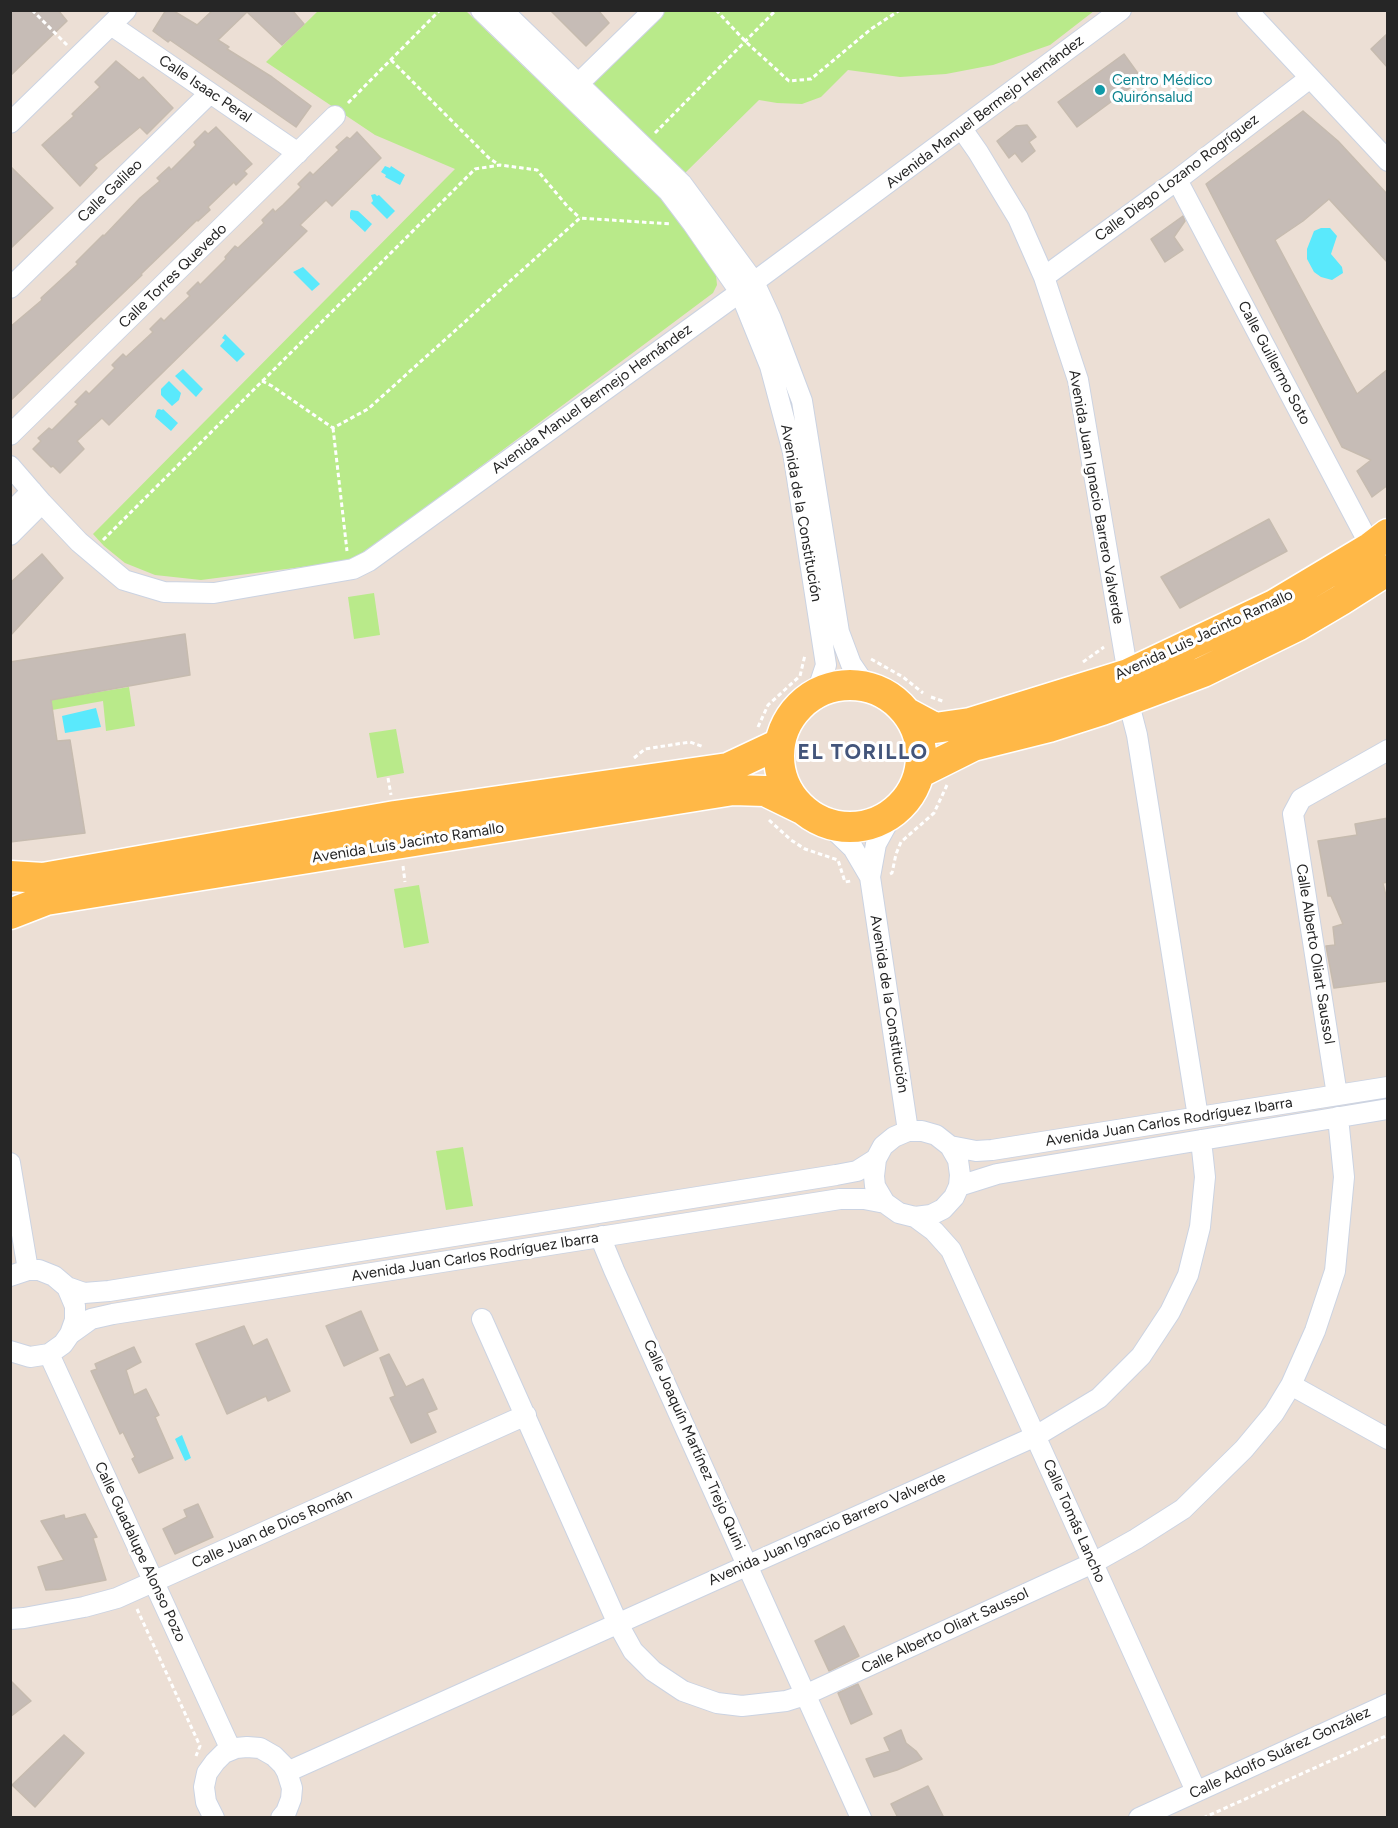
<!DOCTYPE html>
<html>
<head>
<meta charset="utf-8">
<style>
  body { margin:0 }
  #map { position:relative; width:1398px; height:1828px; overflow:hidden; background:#ecdfd5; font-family:Figtree,sans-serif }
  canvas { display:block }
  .frame { position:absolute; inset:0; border:12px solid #262626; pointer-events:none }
</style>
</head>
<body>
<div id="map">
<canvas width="1398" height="1828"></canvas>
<div class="frame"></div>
</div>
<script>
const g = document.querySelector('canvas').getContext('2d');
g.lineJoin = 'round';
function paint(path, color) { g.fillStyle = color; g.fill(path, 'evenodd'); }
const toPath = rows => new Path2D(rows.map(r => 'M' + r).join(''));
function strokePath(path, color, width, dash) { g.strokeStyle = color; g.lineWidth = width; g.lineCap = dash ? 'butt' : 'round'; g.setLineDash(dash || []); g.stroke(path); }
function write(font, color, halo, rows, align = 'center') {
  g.font = font + ' Figtree,sans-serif'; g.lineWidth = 6; g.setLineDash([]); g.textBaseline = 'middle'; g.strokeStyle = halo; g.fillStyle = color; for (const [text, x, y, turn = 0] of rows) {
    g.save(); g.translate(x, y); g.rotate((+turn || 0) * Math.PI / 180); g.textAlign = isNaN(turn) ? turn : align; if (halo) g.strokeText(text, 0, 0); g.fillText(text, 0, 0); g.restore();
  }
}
paint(toPath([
  [318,11,466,11,667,205,712,267,716,275,717,285,713,293,366,552,353,558,333,563,201,580,155,575,125,563,104,546,93,534,455,169,375,135,266,62],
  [664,11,1094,11,1050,45,993,65,946,74,900,77,848,70,821,97,802,104,777,103,759,100,684,174,589,82],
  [374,593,380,635,354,639,348,597],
  [129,687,135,726,106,731,103,701,52,710,51,700],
  [396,729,404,773,377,778,369,733],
  [419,885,429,943,404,948,394,889],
  [463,1147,473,1206,446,1210,436,1151]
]), '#b9ea8a');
paint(toPath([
  [385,166,390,168,391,166,405,175,400,185,385,177,386,175,381,172],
  [375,194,377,196,379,195,395,211,387,219,371,203,373,201,371,195],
  [351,210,358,211,372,224,365,232,350,218,350,213],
  [1321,228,1330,228,1337,236,1331,254,1342,267,1343,273,1332,280,1321,277,1314,272,1307,259,1307,249,1314,231],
  [303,267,320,284,312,291,293,272],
  [225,334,245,354,237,362,220,346,225,340,222,338],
  [183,369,203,389,196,397,175,376],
  [169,381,181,393,179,400,172,406,161,395,161,389],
  [159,409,162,410,163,409,178,423,171,431,155,417,157,410],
  [96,708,101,727,65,733,62,716],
  [182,1435,191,1458,185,1461,175,1439]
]), '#5ae9fc');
const building = toPath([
  [10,10,58,10,67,21,10,76,10,10],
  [166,10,172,10,197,25,213,10,292,10,304,24,282,45,247,12,218,40,229,47,227,49,272,77,311,106,296,127,170,40,168,42,153,31,166,10],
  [550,10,598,10,609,23,586,46,550,10],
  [1388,33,1388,68,1371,49,1388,33],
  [1124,54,1142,79,1077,127,1058,102,1124,54],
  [116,61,139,80,143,77,173,108,147,134,140,127,94,165,97,168,80,186,42,145,74,116,72,114,100,87,95,82,116,61],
  [1303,111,1338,141,1388,195,1388,263,1329,199,1303,221,1275,240,1357,394,1388,369,1388,485,1372,497,1357,471,1371,460,1342,447,1206,184,1303,111],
  [1027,125,1036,137,1029,142,1035,151,1022,162,1015,153,1009,158,997,141,1016,126,1027,125],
  [216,127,252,164,244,171,247,174,236,185,234,182,208,207,210,210,198,221,197,220,141,274,142,275,10,401,10,327,42,300,41,298,78,264,76,262,103,235,104,236,140,198,160,181,157,178,169,167,171,170,196,145,194,142,205,131,208,134,216,127],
  [357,132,381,158,332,206,326,200,300,225,307,231,109,425,102,418,77,441,84,449,60,473,53,466,51,467,33,449,41,441,38,438,49,428,52,430,78,404,75,402,86,391,89,394,115,368,112,365,123,354,126,357,153,332,150,329,161,318,164,321,171,314,190,296,187,293,198,282,200,285,226,259,225,257,235,246,238,248,264,223,262,220,273,209,275,212,283,205,301,187,298,184,310,172,313,175,339,150,336,147,347,137,350,139,357,132],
  [10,166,53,208,10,249,10,166],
  [1183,216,1185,221,1174,237,1183,250,1165,262,1151,239,1183,216],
  [1269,519,1287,551,1180,608,1161,577,1269,519],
  [42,554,63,578,10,636,10,583,42,554],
  [185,634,190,675,51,700,57,741,70,740,85,833,10,842,10,662,185,634],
  [1388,818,1388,882,1383,883,1388,905,1388,981,1334,988,1326,946,1335,945,1333,927,1343,924,1331,896,1328,896,1318,841,1357,835,1355,824,1388,818],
  [361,1311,378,1350,344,1366,326,1326,361,1311],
  [244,1326,253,1346,267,1339,290,1391,268,1401,266,1396,227,1414,196,1344,244,1326],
  [134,1347,141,1362,126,1370,134,1395,146,1389,159,1415,155,1417,173,1458,139,1473,132,1459,135,1457,123,1432,120,1434,91,1371,97,1369,95,1364,134,1347],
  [389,1354,406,1387,423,1379,437,1409,427,1413,436,1432,411,1443,390,1398,395,1396,380,1358,389,1354],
  [198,1504,213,1537,175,1554,163,1529,187,1517,184,1510,198,1504],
  [85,1514,97,1537,93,1538,106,1580,61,1589,46,1590,38,1567,64,1560,41,1521,64,1515,65,1519,85,1514],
  [844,1626,859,1656,829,1671,815,1641,844,1626],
  [10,1680,31,1701,10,1717,10,1680],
  [858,1684,872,1714,851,1724,838,1693,858,1684],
  [901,1730,906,1743,916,1751,922,1759,897,1770,874,1777,866,1759,890,1751,884,1738,901,1730],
  [64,1735,84,1753,35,1807,12,1785,64,1735],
  [928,1786,944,1818,898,1818,891,1804,928,1786]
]);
paint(building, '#c6bcb6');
strokePath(building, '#c6bbaf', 1.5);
const street = toPath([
  [481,10,668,191,693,224,740,292,770,366,793,452,826,665,817,692],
  [502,10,682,184,754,282,771,319,802,401,839,632,851,664,866,686],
  [1247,10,1388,161],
  [111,25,298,153],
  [578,84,654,10],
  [10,123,126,10],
  [962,129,978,152,1018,218,1044,277,1078,380,1128,674],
  [1177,180,1371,547],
  [1044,277,1177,180,1310,78],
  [10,288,210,93],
  [10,435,335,116],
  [10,466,42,503,79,542,124,580,164,592,214,593,353,569,369,561,754,282,1121,10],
  [10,513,32,491],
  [10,535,42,503],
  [1128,700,1137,735,1198,1117],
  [892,815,876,844,870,877,908,1131],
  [829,825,853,848,870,877],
  [1337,1095,1293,814,1301,799,1388,750],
  [950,1146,976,1151,992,1150,1388,1087],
  [10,1163,28,1270],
  [959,1186,997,1174,1388,1109],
  [915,1217,934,1231,951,1250,1196,1791],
  [602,1236,604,1246,614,1270,861,1818],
  [10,1276,28,1270,39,1270,54,1276,67,1287,75,1306,75,1320,70,1334,63,1344,49,1354,30,1357,10,1351],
  [67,1287,84,1293,109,1291,836,1175,857,1171,876,1159],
  [482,1319,618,1624,633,1651,653,1671,683,1691,717,1703,742,1706,786,1701,805,1695,1093,1563,1136,1539,1183,1509,1244,1449,1274,1413,1291,1385,1315,1331,1335,1271,1344,1177,1338,1117],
  [70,1334,91,1319,113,1314,840,1199,864,1199,885,1203,899,1213,915,1217,931,1215,943,1209,954,1197,959,1186,960,1175,958,1160,950,1146,936,1135,922,1131,908,1131,894,1137,883,1146,876,1159,874,1176,875,1186,885,1203],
  [49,1354,231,1750],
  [1291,1385,1388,1439],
  [10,1619,24,1618,84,1607,117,1598,526,1415],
  [287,1772,1036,1436,1099,1398,1141,1356,1170,1312,1188,1275,1200,1227,1205,1177,1201,1140],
  [214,1818,206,1802,204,1787,207,1773,215,1762,224,1753,236,1748,247,1747,260,1748,274,1756,283,1765,287,1772,292,1788,291,1799,286,1812,281,1818],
  [1139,1818,1388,1704]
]);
const primary = toPath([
  '779 756a71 71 0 1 1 142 0a71 71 0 1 1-142 0Z',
  [907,713,935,728,970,723,1128,674,1274,605,1371,547,1388,534],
  [921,772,973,746,1049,727,1102,710,1203,672,1297,626,1341,600,1388,570],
  [10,876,43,878,395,816,728,768,779,744],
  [10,914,46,900,733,790,765,791,804,810]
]);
strokePath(street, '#cbd3e2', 22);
strokePath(primary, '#fff', 33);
strokePath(toPath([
  [32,10,67,45],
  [716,10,746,42,789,81,811,79,871,29,900,10],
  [391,60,489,158,498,164],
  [348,103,440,10],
  [655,133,776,10],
  [262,381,272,386,333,428,368,409,580,218,671,224],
  [333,428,347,551],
  [103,540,475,169,500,165,537,170,568,207,580,218],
  [871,659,903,677,923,693],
  [1083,662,1104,647],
  [931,697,945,702],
  [758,727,768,705,800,676,805,655],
  [634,758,645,749,690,742,704,747],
  [388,778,391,795],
  [769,820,791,840,805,849,838,860,845,882,851,881],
  [403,866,405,882],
  [890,874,892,873,896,854,901,842,934,813,947,785],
  [137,1609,200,1746,196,1756],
  [1203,1818,1388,1735]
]), '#fff', 3, [4.5, 3]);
strokePath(street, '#fff', 20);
strokePath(primary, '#ffb847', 30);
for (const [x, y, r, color] of [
  [1100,90,6,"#0f9aa8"]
]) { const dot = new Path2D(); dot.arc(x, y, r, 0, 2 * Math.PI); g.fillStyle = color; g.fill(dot); strokePath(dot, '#fff', 2); }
write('15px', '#0d838f', '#fff', [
  ["Centro Médico",1112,81],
  ["Quirónsalud",1112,98]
], 'left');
write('15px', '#262626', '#fff', [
  ["Calle Isaac Peral",205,89,34],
  ["Avenida Manuel Bermejo Hernández",985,112,-37],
  ["Calle Diego Lozano Rogríguez",1177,178,-37],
  ["Calle Galileo",110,191,-44],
  ["Calle Torres Quevedo",173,276,-44],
  ["Calle Guillermo Soto",1274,363,62],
  ["Avenida Manuel Bermejo Hernández",592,399,-36],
  ["Avenida Juan Ignacio Barrero Valverde",1096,497,80],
  ["Avenida de la Constitución",801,513,80],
  ["Avenida Luis Jacinto Ramallo",1204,635,-25],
  ["Avenida Luis Jacinto Ramallo",408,843,-9],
  ["Calle Alberto Oliart Saussol",1315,954,81],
  ["Avenida de la Constitución",889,1004,81],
  ["Avenida Juan Carlos Rodríguez Ibarra",1169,1122,-9],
  ["Avenida Juan Carlos Rodríguez Ibarra",475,1257,-9],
  ["Calle Joaquín Martínez Trejo Quini",694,1445,66],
  ["Calle Tomás Lancho",1074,1521,66],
  ["Calle Juan de Dios Román",272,1529,-24],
  ["Avenida Juan Ignacio Barrero Valverde",827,1529,-24],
  ["Calle Guadalupe Alonso Pozo",140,1552,65],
  ["Calle Alberto Oliart Saussol",945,1631,-25],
  ["Calle Adolfo Suárez González",1280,1753,-25]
]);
g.letterSpacing = '1.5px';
write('bold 21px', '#43557b', '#fff', [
  ["EL TORILLO",863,753]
]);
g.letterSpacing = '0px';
</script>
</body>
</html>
